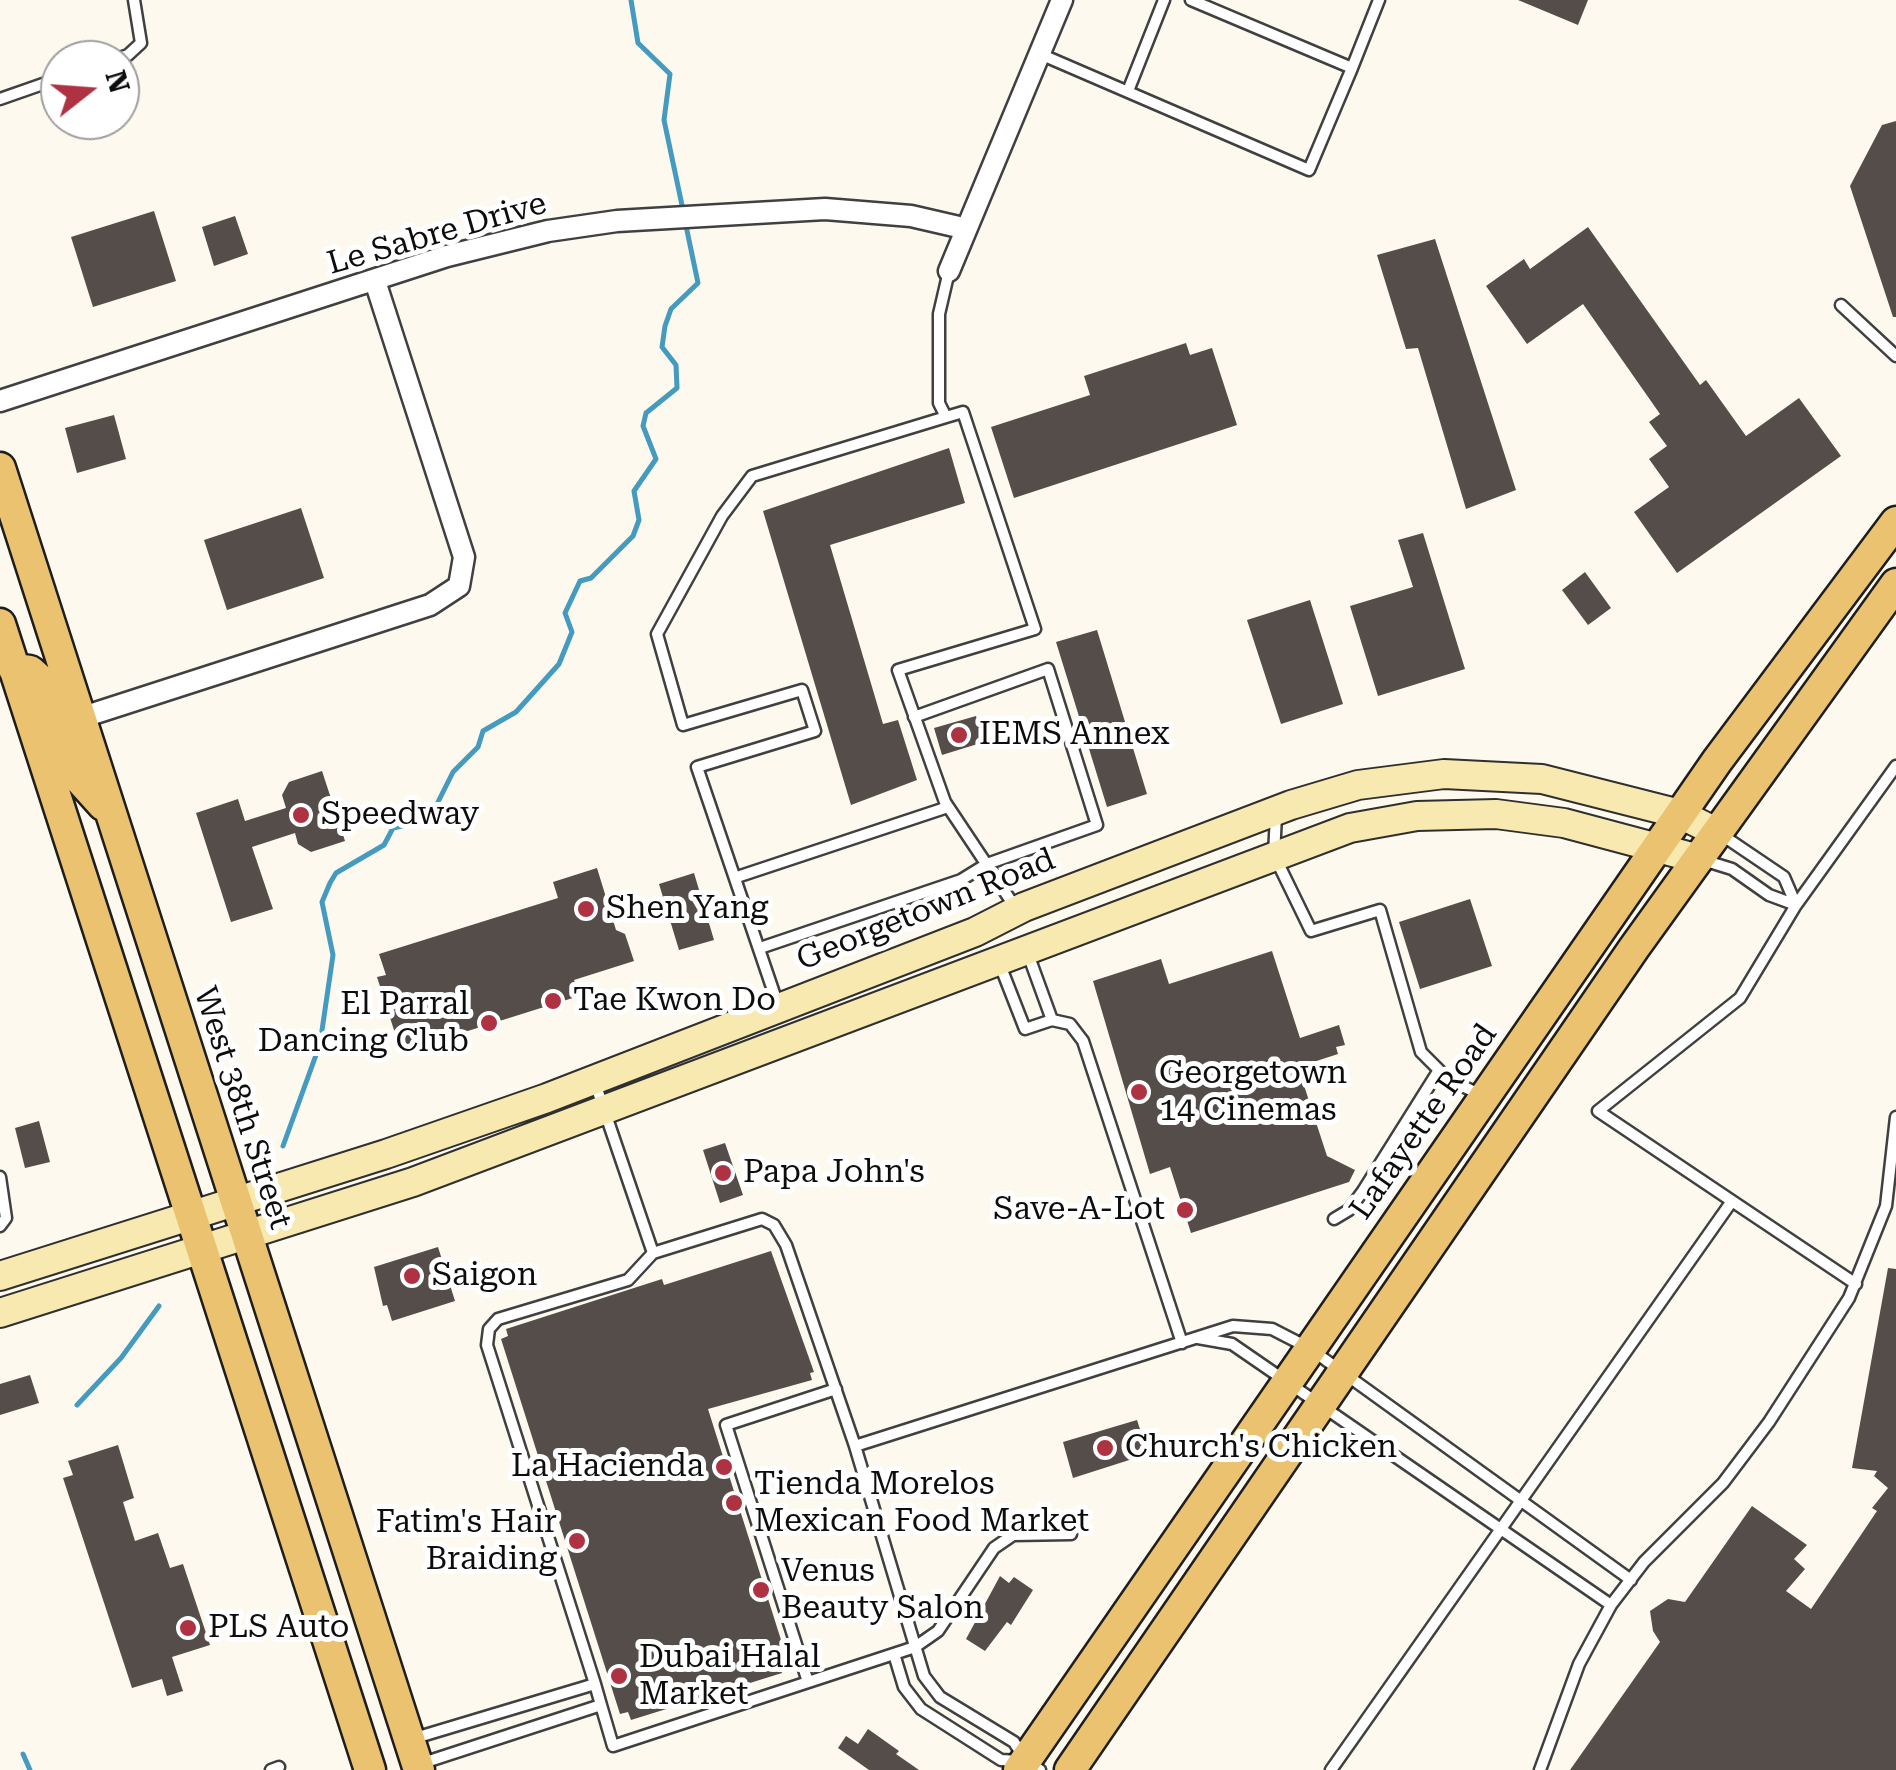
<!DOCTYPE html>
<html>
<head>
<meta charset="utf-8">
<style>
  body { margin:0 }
  #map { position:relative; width:1896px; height:1770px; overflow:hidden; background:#fdf9ee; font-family:"Roboto Serif",serif }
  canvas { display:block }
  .north { position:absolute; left:40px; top:40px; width:100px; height:100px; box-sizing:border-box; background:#fff; border:2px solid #9e9e9e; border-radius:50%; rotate:73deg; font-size:28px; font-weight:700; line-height:40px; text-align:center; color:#0d0d0d }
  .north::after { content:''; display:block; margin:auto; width:35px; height:45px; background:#af3243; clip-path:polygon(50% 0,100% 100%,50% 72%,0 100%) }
</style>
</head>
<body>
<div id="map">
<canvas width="1896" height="1770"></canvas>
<div class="north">N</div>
</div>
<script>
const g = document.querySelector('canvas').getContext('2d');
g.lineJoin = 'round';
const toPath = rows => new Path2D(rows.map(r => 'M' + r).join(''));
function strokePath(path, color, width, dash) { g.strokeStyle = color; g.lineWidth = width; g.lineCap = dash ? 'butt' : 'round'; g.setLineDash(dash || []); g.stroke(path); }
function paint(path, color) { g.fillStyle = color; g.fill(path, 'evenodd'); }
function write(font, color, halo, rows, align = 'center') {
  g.font = font + ' "Roboto Serif",serif'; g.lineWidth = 10; g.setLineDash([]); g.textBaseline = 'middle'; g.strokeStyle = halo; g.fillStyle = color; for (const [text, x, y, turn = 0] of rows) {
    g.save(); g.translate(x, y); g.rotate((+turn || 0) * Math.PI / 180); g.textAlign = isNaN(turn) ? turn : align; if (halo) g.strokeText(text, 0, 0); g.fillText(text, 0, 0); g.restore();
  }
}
strokePath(toPath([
  [631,0,638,43,670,74,664,120,683,210],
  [283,1146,320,1044,333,955,322,902,330,883,336,873,384,845,393,828,412,824,434,810,453,772,478,747,483,731,516,712,559,664,572,632,565,613,580,581,591,578,633,536,639,520,634,491,656,459,643,426,646,413,677,388,676,365,662,347,665,326,671,309,698,283,685,221],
  [77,1405,121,1358,159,1306],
  [23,1754,30,1770]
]), '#459ac0', 5);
paint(toPath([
  [1518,0,1588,0,1578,25],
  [1896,121,1896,317,1893,317,1850,186,1882,125],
  [154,211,176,281,93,307,71,237],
  [235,216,248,254,214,266,202,227],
  [1588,227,1700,385,1706,380,1746,436,1799,398,1841,456,1677,573,1634,512,1669,487,1649,459,1667,446,1649,422,1660,414,1583,304,1527,344,1486,286,1524,259,1530,269],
  [1435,239,1516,490,1466,509,1418,348,1406,349,1377,255],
  [1186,343,1190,355,1212,348,1237,425,1014,498,991,427,1090,395,1084,376],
  [114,415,126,459,77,473,65,428],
  [949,448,965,503,830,545,883,724,898,720,917,780,851,805,763,511],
  [301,508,324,578,227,610,204,540],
  [1423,533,1465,669,1378,696,1350,606,1413,587,1398,540],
  [1585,572,1611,608,1588,625,1562,590],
  [1310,600,1343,704,1281,724,1247,620],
  [1097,630,1147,794,1107,807,1056,642],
  [976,716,984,742,942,755,934,728],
  [322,771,345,841,311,852,298,844,295,833,252,847,273,909,231,922,196,813,238,799,245,821,286,808,282,795,289,782],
  [597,868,616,930,625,934,634,961,574,980,579,996,401,1052,377,977,386,975,379,954,558,898,553,882],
  [694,873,714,940,679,950,659,884],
  [1470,899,1492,966,1420,989,1399,922],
  [1272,951,1300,1038,1339,1025,1345,1045,1336,1047,1338,1054,1298,1067,1327,1156,1355,1170,1349,1182,1191,1233,1170,1167,1150,1174,1093,981,1161,959,1169,984],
  [39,1121,50,1162,25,1168,15,1128],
  [725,1143,743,1195,720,1203,703,1150],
  [438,1247,455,1301,392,1321,387,1305,383,1306,374,1267],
  [771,1251,814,1372,810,1373,812,1380,708,1409,788,1662,779,1664,782,1673,631,1720,628,1712,620,1714,501,1339,508,1336,506,1329,662,1279,664,1285],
  [1888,1268,1896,1269,1896,1770,1570,1770,1660,1642,1653,1631,1650,1611,1668,1599,1685,1602,1752,1506,1807,1545,1794,1559,1805,1569,1786,1591,1811,1609,1877,1511,1872,1508,1888,1488,1874,1476,1877,1471,1852,1468],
  [30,1375,39,1403,0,1415,0,1384],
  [1137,1420,1148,1454,1073,1478,1063,1442],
  [118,1445,134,1498,123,1502,135,1541,158,1533,170,1568,183,1564,210,1645,172,1657,183,1691,167,1696,162,1679,132,1688,63,1478,73,1475,68,1461],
  [1000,1576,1009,1583,1014,1577,1033,1590,1011,1625,1007,1622,985,1651,966,1639],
  [868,1729,899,1751,896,1754,919,1770,869,1770,838,1748,846,1736,858,1744]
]), '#544d4a');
const service = toPath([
  [1040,54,1309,170,1352,68,1191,0],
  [113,60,128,55,141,43,134,0],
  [1352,68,1379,0],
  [1128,91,1164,0],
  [0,99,60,78],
  [1841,305,1896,356],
  [946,417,963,412,1035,629,898,670,945,802,1017,910],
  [1276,815,1274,855,1311,931,1380,910,1421,1052,1448,1079,1483,1096],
  [1719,833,1784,877,1796,905],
  [1703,860,1732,869,1769,895,1796,905],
  [737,877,948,807],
  [760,948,961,880,987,864,1097,825,1048,669,914,717],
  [1000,965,1025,1029,1052,1020,1028,954],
  [778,1005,697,767,815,731,802,690,683,725,657,634,722,516,752,476,946,417,939,403,939,314,949,271],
  [1052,1020,1070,1024,1083,1041,1182,1343],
  [595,1083,653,1253,762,1219,774,1225,786,1245,855,1446],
  [0,1177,6,1218,0,1226],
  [1732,1201,1598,1111,1740,998,1796,905,1896,766],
  [1334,1219,1349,1210,1363,1191,1439,1070],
  [1198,1338,1232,1344,1611,1605],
  [894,1654,904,1687,921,1709,1001,1760,1020,1761],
  [808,1682,726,1425,836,1389],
  [595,1684,487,1345,489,1329,498,1319,628,1280,653,1253],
  [601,1705,613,1746,915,1647,938,1631,994,1548,1013,1535,1071,1534],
  [415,1738,595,1684,601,1705,423,1763],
  [271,1770,279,1767],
  [1040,1770,1026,1761,1014,1742,940,1697,924,1676,855,1446,1233,1326,1272,1329,1309,1348,1631,1580],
  [1331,1770,1732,1201,1856,1284],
  [1540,1770,1579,1664,1611,1605,1644,1562,1723,1483,1769,1422,1849,1298,1886,1206,1896,1117]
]);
const minor = toPath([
  [949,271,1062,0],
  [0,401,447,256,548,231,617,221,825,209,911,216,963,228],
  [80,718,430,605,459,586,464,557,375,281]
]);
const secondary = toPath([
  [0,1276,386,1154,547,1098,975,932,1024,907,1291,805,1358,785,1444,774,1542,779,1680,814,1718,833],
  [0,1313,413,1182,1350,828,1417,816,1496,814,1564,823,1699,859]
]);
const primary = toPath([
  [0,468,419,1770],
  [0,624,370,1770],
  [14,669,30,671,40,680,76,775,103,805],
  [1019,1770,1717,761,1896,522],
  [1070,1770,1634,948,1896,584]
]);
strokePath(service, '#404040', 15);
strokePath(minor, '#404040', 25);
strokePath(secondary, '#2f2f2f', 32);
strokePath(primary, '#1e1e1e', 35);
strokePath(service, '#fff', 10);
strokePath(minor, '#fff', 20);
strokePath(secondary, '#f7e9af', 28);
strokePath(primary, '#ebc370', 30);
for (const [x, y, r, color] of [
  [959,735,10,"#af3243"],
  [301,815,10,"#af3243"],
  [586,909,10,"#af3243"],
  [553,1001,10,"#af3243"],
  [489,1023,10,"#af3243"],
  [1139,1092,10,"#af3243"],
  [723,1173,10,"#af3243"],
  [1185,1210,10,"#af3243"],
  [412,1276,10,"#af3243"],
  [1105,1448,10,"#af3243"],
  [724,1467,10,"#af3243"],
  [734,1503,10,"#af3243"],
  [577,1541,10,"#af3243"],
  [761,1590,10,"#af3243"],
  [188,1628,10,"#af3243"],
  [619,1676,10,"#af3243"]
]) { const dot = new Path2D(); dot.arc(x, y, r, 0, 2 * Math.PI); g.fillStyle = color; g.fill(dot); strokePath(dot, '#fff', 4); }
write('32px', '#0d0d0d', '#fff', [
  ["Le Sabre Drive",437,234,-16],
  ["Georgetown Road",926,910,-22],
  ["West 38th Street",242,1108,72],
  ["Lafayette Road",1424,1122,-55]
]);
write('32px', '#0d0d0d', '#fff', [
  ["IEMS Annex",979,735],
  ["Speedway",321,815],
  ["Shen Yang",606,909],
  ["Tae Kwon Do",573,1001],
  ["El Parral",469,1005,"right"],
  ["Dancing Club",469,1042,"right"],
  ["Georgetown",1159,1074],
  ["14 Cinemas",1159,1111],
  ["Papa John's",743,1173],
  ["Save-A-Lot",1165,1210,"right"],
  ["Saigon",432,1276],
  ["Church's Chicken",1125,1448],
  ["La Hacienda",704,1467,"right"],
  ["Tienda Morelos",754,1485],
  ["Mexican Food Market",754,1522],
  ["Fatim's Hair",557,1523,"right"],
  ["Braiding",557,1560,"right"],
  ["Venus",781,1572],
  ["Beauty Salon",781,1609],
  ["PLS Auto",208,1628],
  ["Dubai Halal",639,1658],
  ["Market",639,1695]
], 'left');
</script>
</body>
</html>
